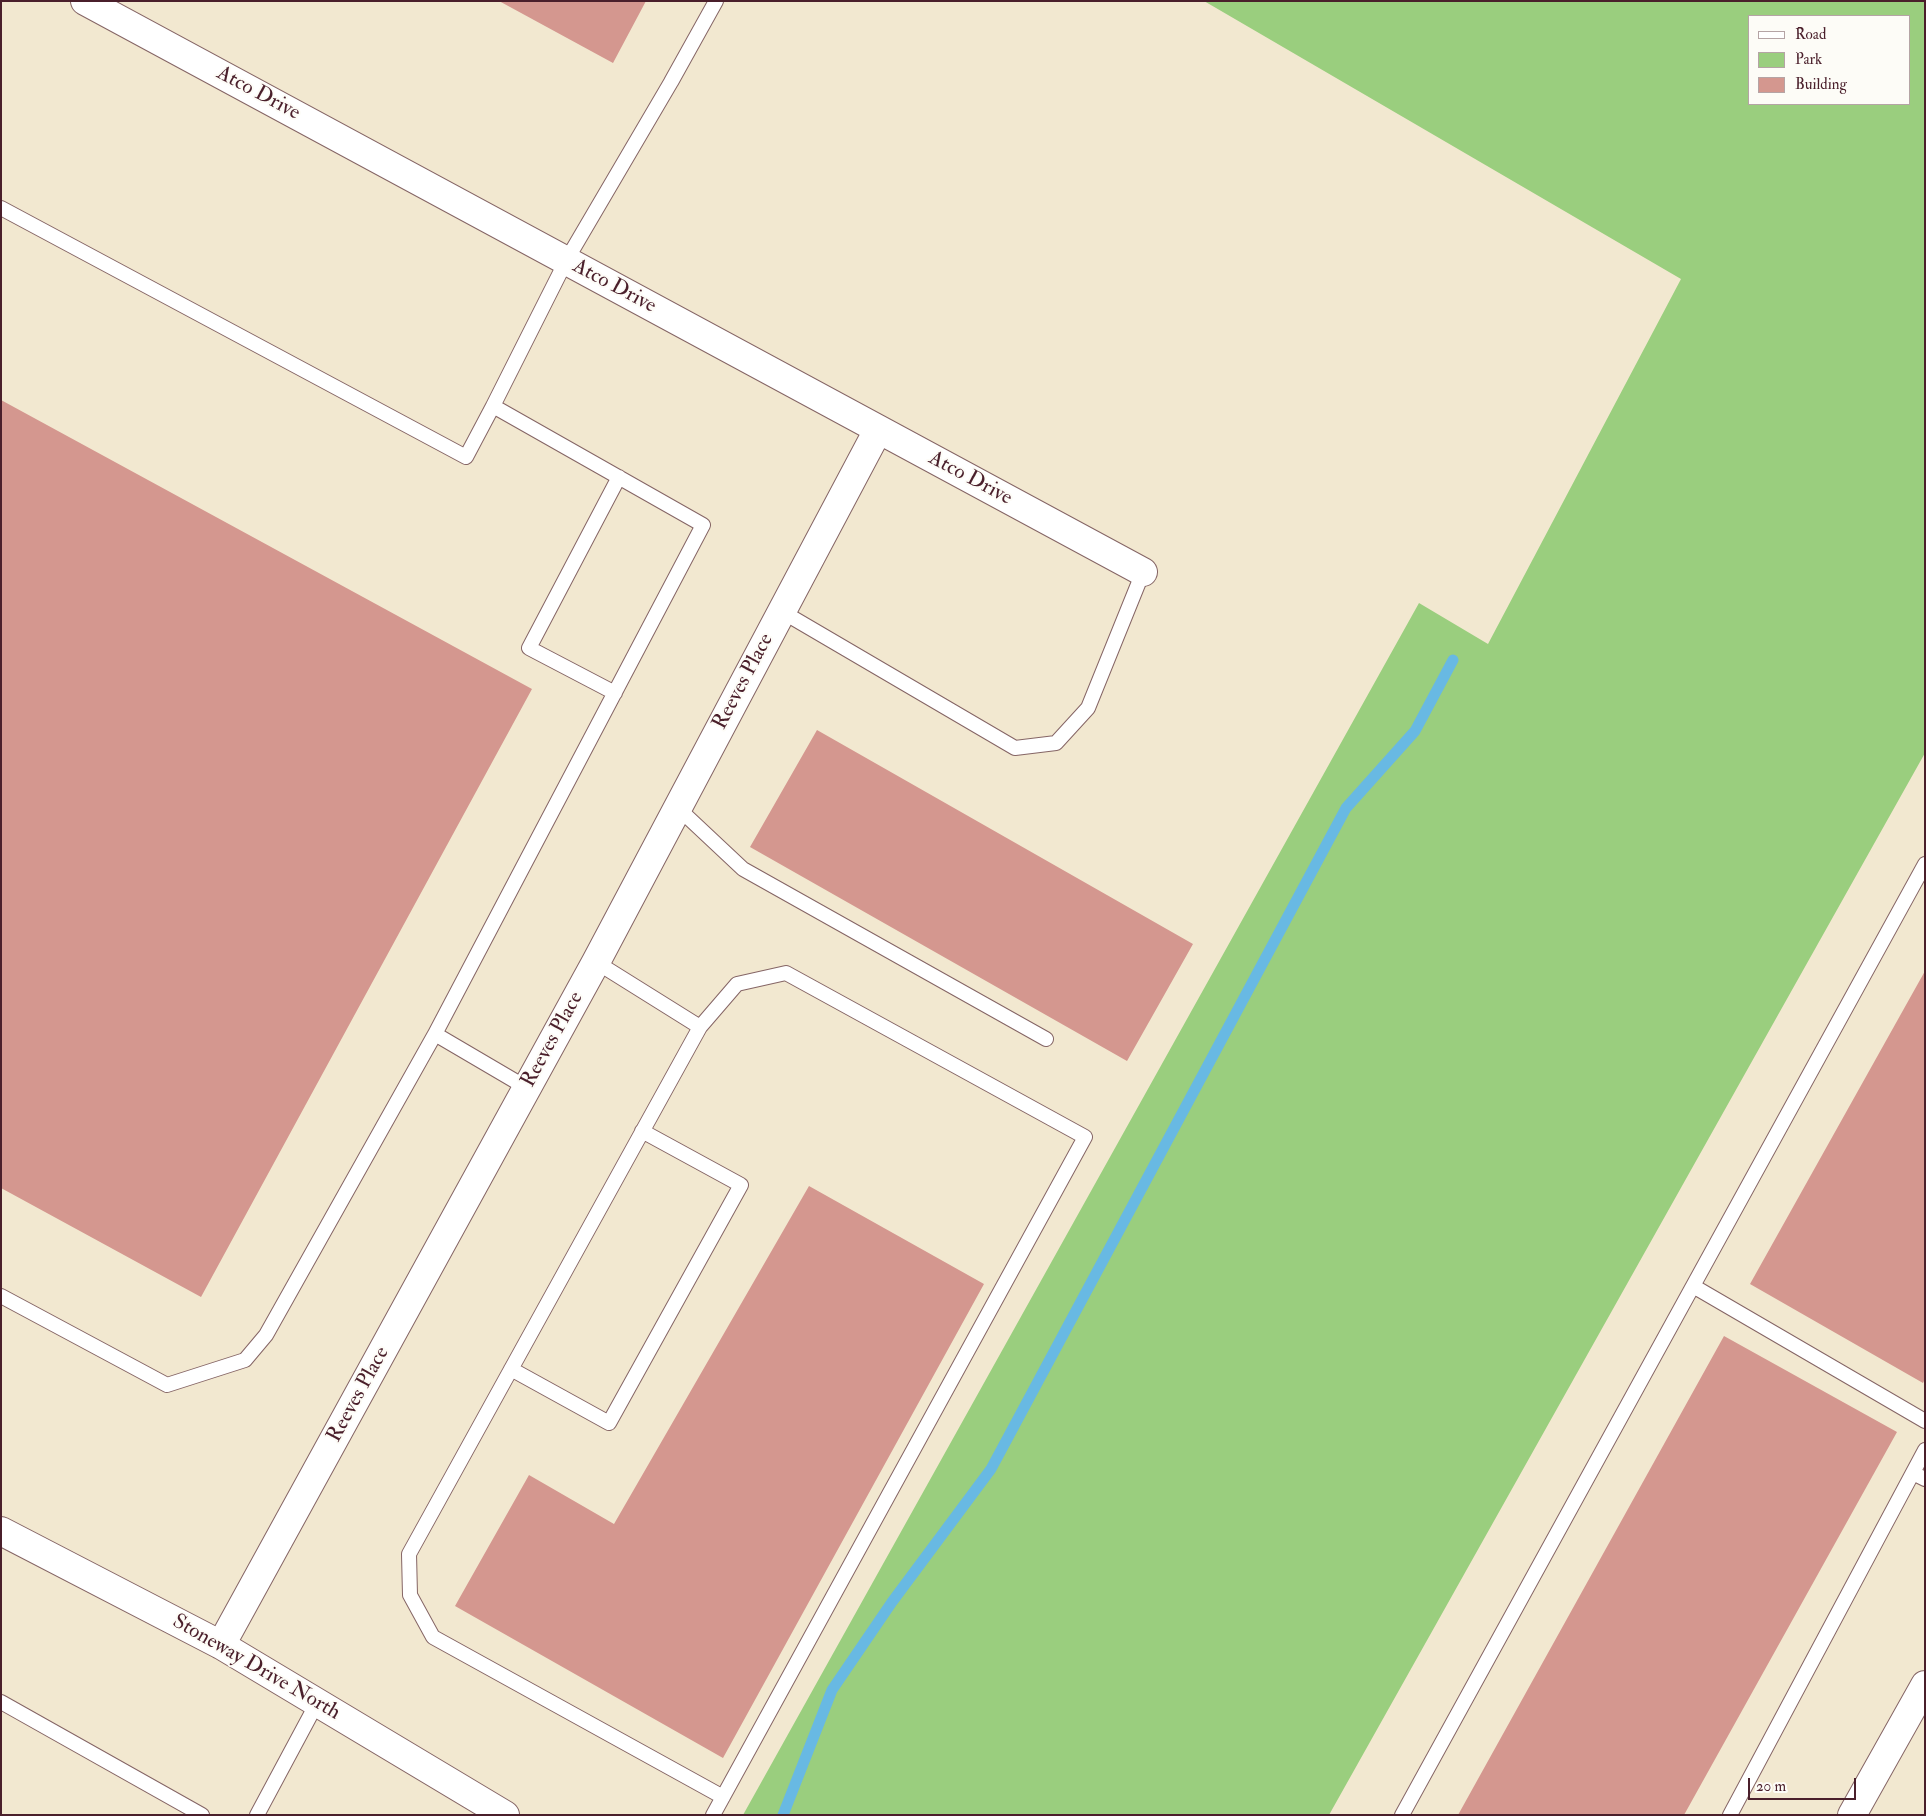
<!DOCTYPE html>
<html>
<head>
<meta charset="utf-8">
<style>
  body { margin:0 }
  #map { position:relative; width:1926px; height:1816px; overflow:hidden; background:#f2e8d0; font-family:"IM FELL Double Pica",serif }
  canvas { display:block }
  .frame { position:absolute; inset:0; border:2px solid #4a1f2b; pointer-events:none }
  .legend { position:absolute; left:1748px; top:15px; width:162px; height:90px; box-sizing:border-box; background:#fdfcf7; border:1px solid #b5a4a5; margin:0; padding:6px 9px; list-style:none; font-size:15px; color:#4a1f2b }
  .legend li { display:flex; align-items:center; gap:10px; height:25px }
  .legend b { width:25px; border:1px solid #b5a4a5 }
  .scale { position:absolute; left:1748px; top:1778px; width:108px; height:22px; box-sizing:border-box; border:2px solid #4a1f2b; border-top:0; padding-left:6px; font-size:15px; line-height:18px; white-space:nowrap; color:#4a1f2b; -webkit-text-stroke:4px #fdfcf7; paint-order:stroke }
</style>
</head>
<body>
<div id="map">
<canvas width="1926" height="1816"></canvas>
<div class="frame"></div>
<ul class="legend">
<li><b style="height:6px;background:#fff"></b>Road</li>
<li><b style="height:14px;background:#9ace7e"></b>Park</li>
<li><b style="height:14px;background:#d4978f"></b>Building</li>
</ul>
<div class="scale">20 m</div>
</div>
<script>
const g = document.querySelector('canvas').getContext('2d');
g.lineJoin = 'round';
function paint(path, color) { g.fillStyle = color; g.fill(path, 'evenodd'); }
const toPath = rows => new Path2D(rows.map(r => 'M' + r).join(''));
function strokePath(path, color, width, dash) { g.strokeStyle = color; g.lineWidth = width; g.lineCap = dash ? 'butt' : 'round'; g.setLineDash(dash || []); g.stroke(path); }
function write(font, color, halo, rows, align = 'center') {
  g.font = font + ' "IM FELL Double Pica",serif'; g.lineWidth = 4; g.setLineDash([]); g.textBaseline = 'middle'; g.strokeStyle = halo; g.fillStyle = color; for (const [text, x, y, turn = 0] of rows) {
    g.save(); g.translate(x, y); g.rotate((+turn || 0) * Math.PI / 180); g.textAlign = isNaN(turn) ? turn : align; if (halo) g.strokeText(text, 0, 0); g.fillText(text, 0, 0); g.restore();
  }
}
paint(toPath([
  [1204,1,1925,1,1925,753,1329,1815,743,1815,1419,603,1488,644,1681,279],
  [1750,16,1910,16,1910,104,1750,104]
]), '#9ace7e');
strokePath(toPath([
  [783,1815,832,1690,892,1602,991,1469,1346,808,1415,731,1453,660]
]), '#68b9e3', 11);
paint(toPath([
  [499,1,646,1,613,63],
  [1,400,532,689,201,1297,1,1188],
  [817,730,1193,944,1127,1061,750,847],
  [1925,971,1925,1379,1923,1383,1750,1284],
  [809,1186,984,1284,723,1758,455,1606,529,1475,614,1524],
  [1724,1336,1897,1432,1684,1815,1458,1815]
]), '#d4978f');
const service = toPath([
  [1,208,466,457,493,406],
  [781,611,1015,748,1056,743,1088,708,1143,572],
  [615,693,529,648,619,477],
  [678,808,743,869,1046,1039],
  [596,962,700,1027,737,984,786,973,1085,1137,713,1815],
  [700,1027,409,1554,410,1595,433,1637,723,1797],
  [435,1034,703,525,493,406,566,261,671,82,716,1],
  [1693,1286,1925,1421],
  [1,1296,167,1385,245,1360,266,1335,435,1034,527,1088],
  [511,1369,609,1423,741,1185,642,1131],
  [1913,1473,1925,1479],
  [1,1702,202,1815],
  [257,1815,317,1703],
  [1402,1815,1925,864],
  [1730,1815,1925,1450]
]);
const minor = toPath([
  [85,1,1143,572],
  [1,1531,221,1645,505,1815],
  [221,1645,596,962,878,430]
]);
const secondary = toPath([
  [1852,1815,1925,1685]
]);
strokePath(service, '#856565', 16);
strokePath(minor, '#856565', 30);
strokePath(secondary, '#856565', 30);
strokePath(service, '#fff', 14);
strokePath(minor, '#fff', 28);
strokePath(secondary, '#fff', 28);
write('21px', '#4a1f2b', '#fdfcf7', [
  ["Atco Drive",258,94,28],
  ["Atco Drive",614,287,28],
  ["Atco Drive",970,479,28],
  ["Reeves Place",744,682,-62],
  ["Reeves Place",553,1040,-61],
  ["Reeves Place",359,1395,-61],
  ["Stoneway Drive North",256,1668,30]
]);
</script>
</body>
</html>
